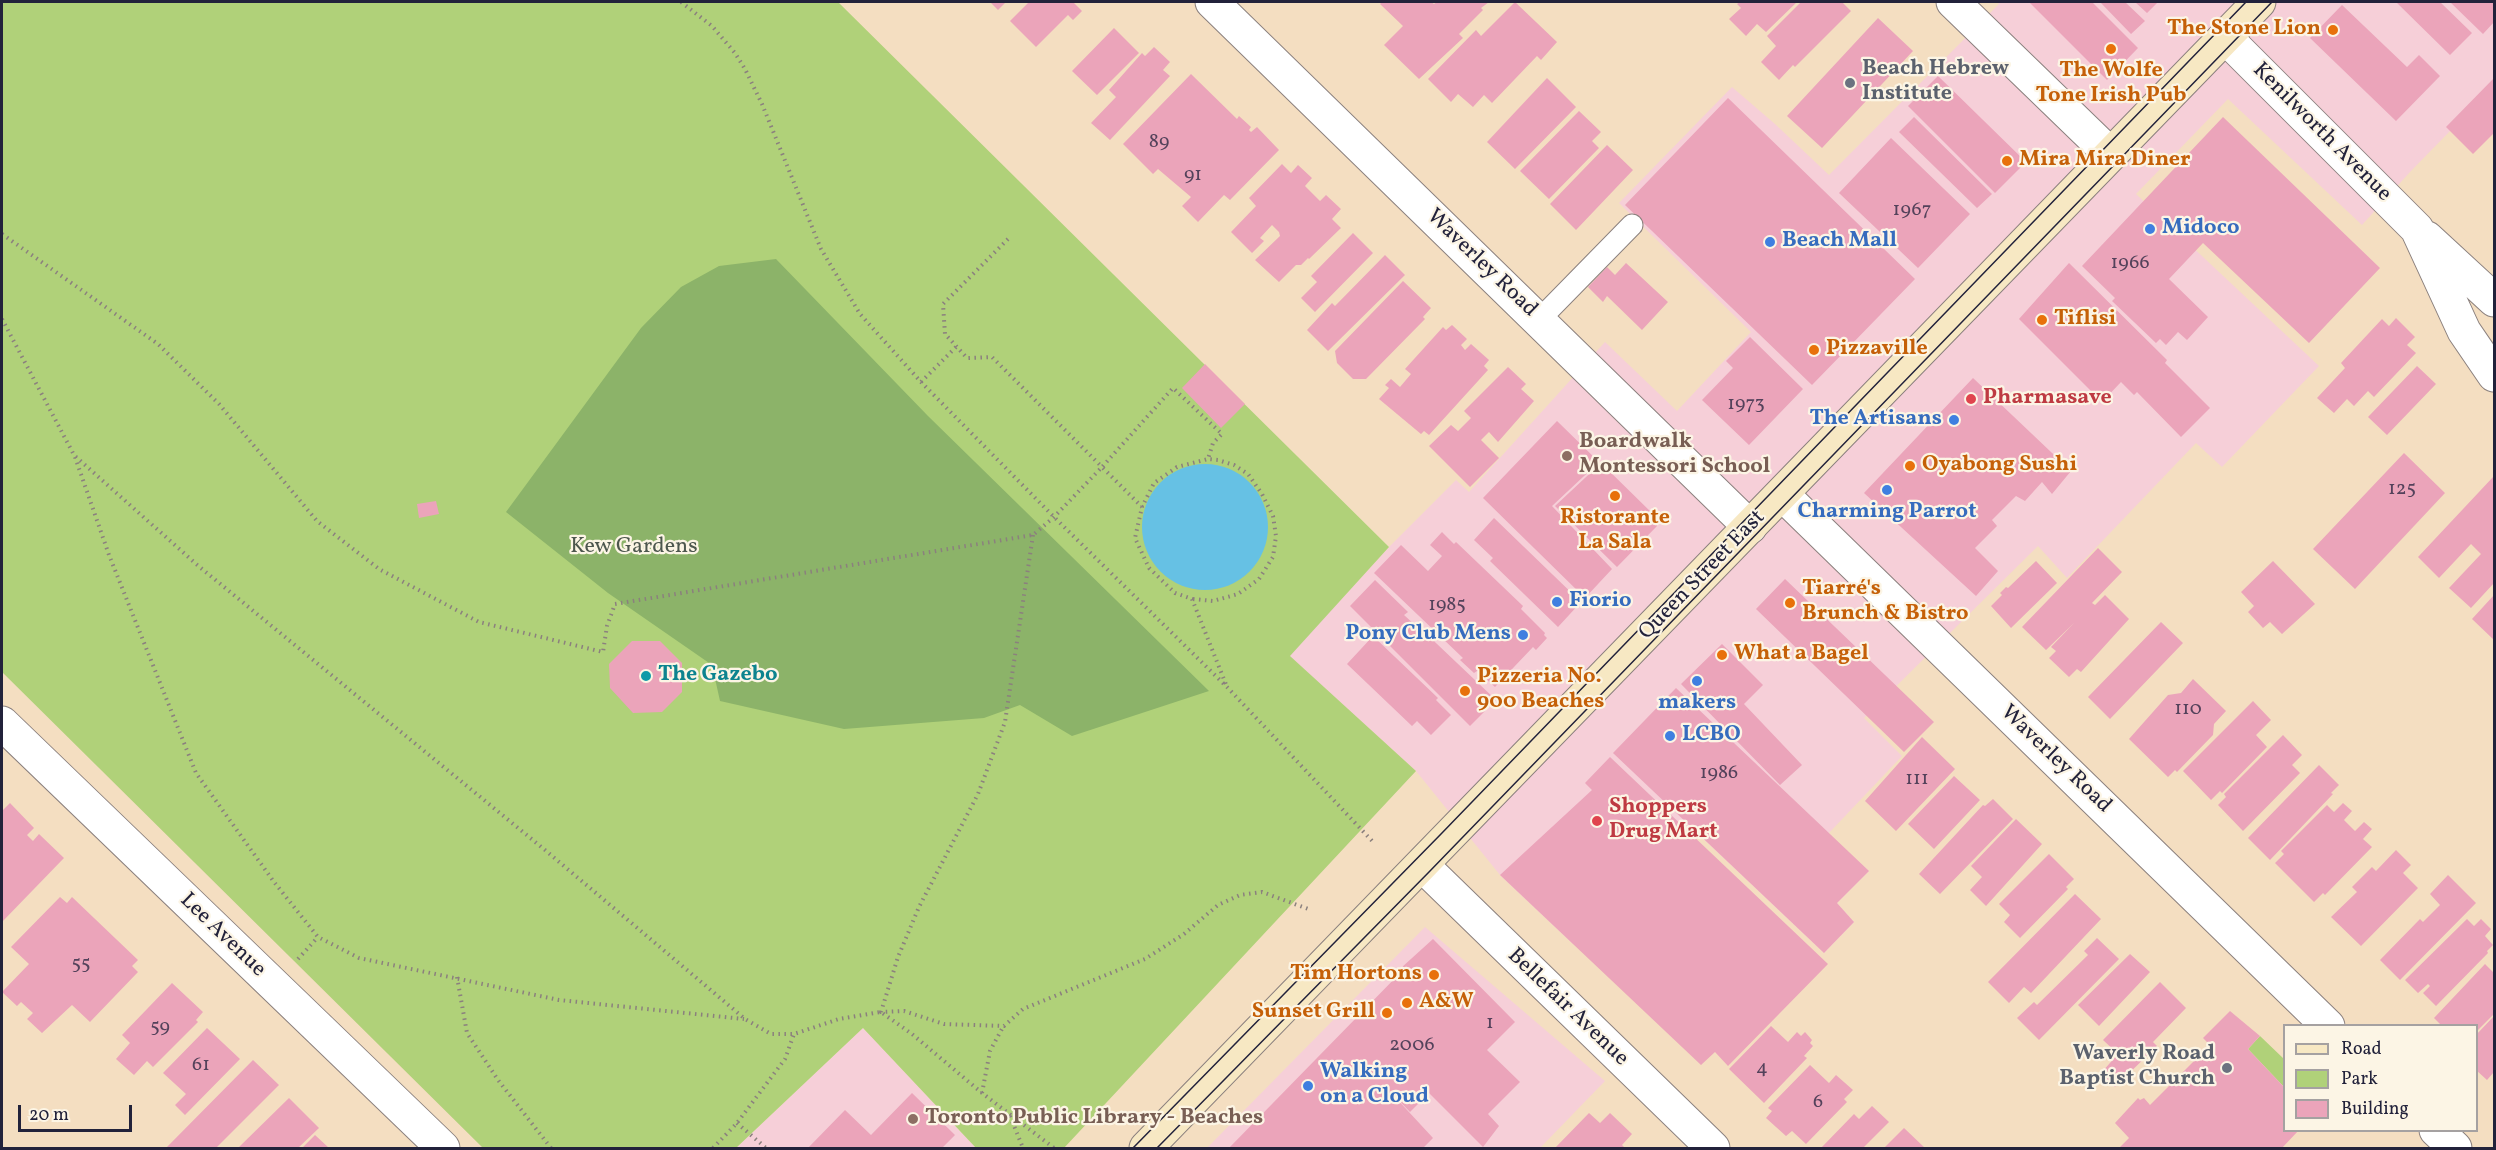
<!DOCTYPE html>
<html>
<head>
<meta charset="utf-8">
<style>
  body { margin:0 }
  #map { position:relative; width:2496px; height:1150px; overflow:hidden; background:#f4dec1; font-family:Vollkorn,serif }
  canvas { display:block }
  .frame { position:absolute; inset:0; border:3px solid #22223b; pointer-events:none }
  .legend { position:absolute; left:2283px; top:1024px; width:195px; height:108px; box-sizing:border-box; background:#fcf5e5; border:2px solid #a5a1a1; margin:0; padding:8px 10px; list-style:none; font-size:18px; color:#22223b }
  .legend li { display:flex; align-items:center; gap:12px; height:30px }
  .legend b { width:30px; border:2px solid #a5a1a1 }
  .scale { position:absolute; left:18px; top:1105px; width:114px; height:27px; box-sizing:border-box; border:3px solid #22223b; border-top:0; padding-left:8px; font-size:18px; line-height:21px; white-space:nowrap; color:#22223b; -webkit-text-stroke:4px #fcf5e5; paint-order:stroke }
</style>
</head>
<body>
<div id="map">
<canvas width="2496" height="1150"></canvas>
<div class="frame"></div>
<ul class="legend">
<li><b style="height:8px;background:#f7e8c3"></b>Road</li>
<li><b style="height:16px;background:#b0d179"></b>Park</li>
<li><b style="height:16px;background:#eba4ba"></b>Building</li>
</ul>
<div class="scale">20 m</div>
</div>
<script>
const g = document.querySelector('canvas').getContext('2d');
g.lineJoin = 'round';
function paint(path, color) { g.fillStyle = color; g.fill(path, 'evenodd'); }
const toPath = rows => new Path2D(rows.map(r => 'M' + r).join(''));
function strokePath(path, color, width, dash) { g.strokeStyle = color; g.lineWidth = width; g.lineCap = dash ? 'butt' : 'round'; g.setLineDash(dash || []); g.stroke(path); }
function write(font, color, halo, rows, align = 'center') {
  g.font = font + ' Vollkorn,serif'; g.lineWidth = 4.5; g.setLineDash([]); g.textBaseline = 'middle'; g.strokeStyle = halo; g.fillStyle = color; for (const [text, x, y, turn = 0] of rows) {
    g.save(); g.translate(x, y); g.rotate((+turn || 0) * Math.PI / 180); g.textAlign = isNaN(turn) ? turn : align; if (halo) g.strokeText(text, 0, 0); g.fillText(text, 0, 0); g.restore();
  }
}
paint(toPath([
  [1997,2,2494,2,2494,86,2410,172,2362,225,2228,99,2136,194,2319,366,2222,467,2196,443,2067,578,2038,546,1864,718,1902,756,1828,834,1869,871,1837,903,1854,922,1824,953,1692,828,1573,944,1500,875,1416,771,1289,656,1389,547,1456,480,1469,492,1605,342,1677,411,1751,332,1619,203,1732,87,1775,124,1829,175,1999,4],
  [1425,927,1605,1081,1540,1148,1207,1148],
  [863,1028,976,1148,736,1148]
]), '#f6cfd8');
paint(toPath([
  [2,2,838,2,1389,547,1290,656,1416,771,1064,1148,976,1148,863,1028,736,1148,483,1148,2,672],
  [2260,1036,2284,1059,2284,1087,2248,1049]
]), '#b0d179');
paint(toPath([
  [776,259,928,416,1209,691,1072,736,1020,705,984,718,844,729,720,701,712,665,608,593,506,512,641,328,681,287,719,266]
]), '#8cb369');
paint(toPath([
  '1142 527a63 63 0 1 1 126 0a63 63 0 1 1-126 0Z'
]), '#66c1e4');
paint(toPath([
  [990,2,1006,2,998,10],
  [1029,2,1076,2,1074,3,1082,11,1073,20,1068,15,1036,47,1010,21],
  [1382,2,1431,2,1434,4,1437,2,1489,2,1481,8,1483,10,1459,34,1463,38,1419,79,1384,45,1403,26,1380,4],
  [1515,2,1557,42,1541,60,1537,56,1492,103,1484,95,1473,107,1458,94,1451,102,1428,79,1476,30,1481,36],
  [1740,2,1797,2,1766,32,1757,24,1746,36,1729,19,1741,8,1737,4],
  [1801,2,1842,2,1851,11,1795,67,1793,65,1779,80,1761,62,1776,46,1767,36],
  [2029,2,2092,2,2138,48,2107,80],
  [2100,2,2125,2,2145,21,2131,34],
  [2135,2,2158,2,2147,13],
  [2396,2,2440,2,2472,33,2450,55],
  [2450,2,2494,2,2494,22,2483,34],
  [2342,5,2407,67,2419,55,2440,76,2396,121,2310,38],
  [1878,18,1913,51,1822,148,1787,116],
  [1114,28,1139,53,1097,95,1072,71],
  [1154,47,1170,62,1163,70,1170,76,1110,140,1091,123,1116,97,1109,90,1142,53,1145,56],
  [1191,74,1237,119,1239,116,1251,127,1249,130,1251,132,1257,127,1279,150,1230,200,1224,195,1198,222,1182,206,1191,197,1158,169,1153,174,1123,144],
  [1938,76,2026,162,1995,193,1908,106],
  [1547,78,1576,107,1515,169,1487,142],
  [2494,78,2494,133,2473,154,2446,127],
  [1728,98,1915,279,1812,385,1625,205],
  [1579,111,1601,132,1592,141,1599,148,1549,199,1520,171],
  [1914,117,1992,194,1977,208,1899,132],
  [2223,117,2380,268,2309,343,2203,243,2169,279,2208,317,2187,340,2178,332,2166,345,2160,339,2156,343,2112,301,2115,298,2082,266],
  [1891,138,1970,214,1918,268,1839,193],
  [1607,145,1633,170,1576,230,1550,204],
  [1282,164,1291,173,1298,165,1312,178,1305,186,1320,201,1326,195,1341,209,1332,219,1341,228,1309,259,1308,258,1301,265,1296,265,1279,282,1255,260,1280,236,1279,232,1272,225,1260,238,1264,241,1252,253,1231,232,1256,206,1249,198],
  [1353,233,1373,253,1315,312,1301,298,1317,282,1311,276],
  [1385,255,1405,275,1328,351,1307,330,1332,303,1335,306],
  [1626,263,1668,302,1642,330,1607,296,1603,302,1588,287,1607,267,1615,275],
  [2069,263,2167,360,2165,363,2210,408,2181,437,2137,392,2134,395,2121,382,2102,402,2019,319],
  [1403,281,1431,308,1423,317,1425,319,1366,379,1353,379,1337,363,1335,351],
  [2396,318,2415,337,2407,345,2416,353,2374,397,2368,391,2354,406,2347,399,2334,413,2317,398,2345,368,2341,363,2382,319,2389,326],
  [1452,325,1467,339,1461,345,1465,350,1471,344,1489,360,1484,366,1488,370,1429,435,1424,431,1421,434,1379,399,1389,388,1385,385,1391,379,1400,387,1411,374,1405,369,1443,327,1446,330],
  [1750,337,1803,389,1749,445,1702,400,1733,368,1726,361],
  [1205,364,1245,404,1221,428,1182,388],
  [2417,366,2436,384,2387,435,2368,417],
  [1508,367,1526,384,1521,389,1534,401,1498,442,1489,432,1481,440,1499,458,1470,487,1429,446,1451,425,1458,431,1471,418,1464,411],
  [1973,378,2071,471,2052,494,2042,482,2025,501,2016,496,1992,520,1997,526,1975,548,1998,571,1976,596,1864,493],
  [1557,421,1599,462,1552,506,1612,569,1585,598,1483,498],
  [2404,453,2445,493,2355,589,2313,549],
  [1601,463,1655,516,1657,526,1617,567,1555,506],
  [2494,476,2494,583,2471,608,2449,588,2481,554,2471,544,2439,578,2418,557],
  [436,501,439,514,419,518,417,504],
  [1494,518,1581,602,1558,627,1490,561,1493,558,1474,540],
  [1442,532,1454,544,1456,542,1523,606,1521,609,1545,633,1544,635,1547,638,1536,650,1533,647,1495,687,1477,671,1474,673,1460,660,1463,658,1374,573,1401,545,1428,571,1442,556,1430,545],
  [2098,548,2122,572,2092,603,2095,605,2105,595,2129,619,2081,672,2077,669,2069,677,2049,658,2056,651,2051,647,2074,623,2046,650,2022,627],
  [2036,561,2057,583,2011,628,1991,606,2002,595,2000,593,2006,587,2008,588],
  [2273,561,2315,604,2282,634,2270,622,2263,628,2248,612,2254,606,2241,592],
  [1785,579,1934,722,1904,752,1756,609],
  [1375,580,1408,612,1404,615,1416,626,1417,625,1496,700,1470,726,1350,606],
  [2494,595,2494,640,2472,619],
  [2161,622,2183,643,2110,719,2088,697],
  [1373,636,1438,698,1436,700,1451,715,1431,735,1417,721,1412,726,1347,664],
  [632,641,660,641,682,663,682,692,662,712,633,713,610,688,609,664],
  [1722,644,1763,685,1744,704,1802,765,1780,785,1681,684],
  [2193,679,2226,711,2214,724,2213,735,2177,772,2175,770,2168,777,2129,739,2168,695,2181,693],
  [1676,688,1869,871,1837,903,1854,922,1824,953,1613,753],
  [2253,701,2271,720,2256,735,2267,747,2222,793,2220,791,2211,800,2183,771],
  [2283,735,2302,755,2292,765,2300,773,2243,831,2218,805,2226,797,2224,794],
  [1922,737,1955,769,1896,831,1865,801],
  [1610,757,1828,964,1728,1066,1715,1052,1701,1065,1500,875,1592,790,1585,783],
  [2319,765,2339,785,2331,793,2333,794,2270,860,2248,838],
  [1954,776,1980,800,1934,849,1908,824],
  [1993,799,2013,819,1940,894,1919,874,1983,805,1985,806],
  [10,803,34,828,27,835,33,841,39,834,64,858,2,922,2,811],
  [2343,803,2352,811,2344,820,2355,831,2364,822,2372,829,2363,839,2372,847,2325,895,2323,893,2314,902,2275,863,2284,854,2281,851,2327,805,2334,812],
  [2016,819,2042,844,1986,906,1970,890,1982,877,1971,866],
  [2396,850,2411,865,2403,873,2418,888,2361,946,2331,917,2357,892,2352,887,2372,867,2376,871],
  [2049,854,2074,879,2066,887,2068,889,2020,938,2004,922,2010,915,1999,904],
  [2448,875,2476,903,2400,980,2380,960,2420,919,2423,922,2440,905,2430,894],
  [2075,894,2101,919,2031,993,2024,987,2009,1003,1988,982],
  [60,897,67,903,72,897,138,960,132,966,138,972,90,1022,72,1005,42,1033,27,1019,33,1013,21,1002,17,1006,2,992,29,964,11,947],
  [2467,919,2474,926,2481,919,2491,929,2485,936,2493,945,2487,951,2488,953,2436,1006,2423,993,2430,986,2428,984,2418,993,2405,980],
  [2097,938,2119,959,2039,1040,2017,1018,2034,1002,2037,1005,2088,955,2084,951],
  [1433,939,1515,1022,1487,1050,1520,1082,1488,1114,1499,1126,1483,1147,1429,1093,1410,1112,1383,1084,1433,1138,1423,1148,1229,1148,1403,970,1401,968],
  [2130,954,2150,972,2099,1026,2078,1005],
  [2485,964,2494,973,2494,1014,2476,1032,2476,1026,2442,1026,2434,1018],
  [2160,982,2186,1008,2153,1042,2157,1046,2115,1087,2101,1073,2118,1054,2103,1040],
  [172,983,203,1012,196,1020,198,1022,153,1067,147,1061,134,1075,116,1059,130,1043,122,1035],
  [2230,1011,2260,1036,2248,1049,2284,1087,2284,1130,2299,1130,2282,1148,2119,1148,2129,1138,2115,1123,2138,1098,2140,1100,2144,1098,2150,1105,2210,1045,2203,1038],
  [2494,1016,2494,1072,2487,1080,2476,1070,2476,1035],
  [1771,1026,1788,1042,1797,1032,1801,1036,1805,1032,1812,1040,1810,1043,1813,1046,1804,1056,1807,1058,1764,1103,1729,1069],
  [207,1028,240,1059,185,1115,175,1105,186,1094,163,1073],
  [253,1060,279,1085,216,1148,166,1148],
  [1810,1065,1829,1083,1836,1075,1853,1090,1844,1099,1847,1102,1806,1144,1792,1131,1786,1136,1766,1118,1772,1111,1768,1108],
  [912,1093,955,1135,942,1148,808,1148,845,1110,871,1135],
  [289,1098,319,1128,298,1148,238,1148],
  [1872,1106,1889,1122,1863,1148,1821,1148,1854,1114,1859,1119],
  [1589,1113,1600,1123,1610,1113,1632,1134,1622,1145,1624,1147,1623,1148,1555,1148],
  [1904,1128,1925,1148,1884,1148],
  [315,1135,329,1148,302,1148]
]), '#eba4ba');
const lane = toPath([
  [1538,321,1632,225]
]);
const street = toPath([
  [1212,2,1750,527],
  [1953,2,2110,154],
  [2225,37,2417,229,2464,331,2494,375],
  [2427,238,2494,300],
  [1782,494,2328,1026],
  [2,723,443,1148],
  [1422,865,1713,1148],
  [2436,1130,2455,1148]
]);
const secondary = toPath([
  [1146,1148,2259,2]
]);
strokePath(lane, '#8b807e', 23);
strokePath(street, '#8b807e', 35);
strokePath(secondary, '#8b807e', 35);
strokePath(toPath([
  [681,2,712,26,735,53,745,69,762,104,821,249,860,314,921,382,1054,517,1227,687,1375,844],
  [2,234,158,344,219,404,317,521,379,569,479,622,603,652,607,626,615,604,1033,535,1054,517,1102,467,1142,507,1135,538,1149,568,1175,593,1192,599,1227,687],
  [1008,239,943,304,945,334,967,358,992,357,1102,467,1173,388,1222,434,1213,443,1208,459,1177,467,1154,483,1142,507],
  [2,319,74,455,196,564,545,850,745,1019,771,1034,794,1034,839,1019,881,1012,912,1034,982,1093,1054,1148],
  [921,382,956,347],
  [75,457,109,555,196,773,274,882,318,937,359,958,559,1000,744,1019],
  [1033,535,1005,722,978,794,919,907,898,957,881,1012,904,1011,944,1024,1004,1026,1023,1009,1145,959,1184,934,1218,905,1240,895,1262,892,1311,910],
  [1193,599,1213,601,1238,594,1259,579,1273,557,1276,536,1273,516,1262,494,1248,474,1234,465,1218,460,1208,459],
  [298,959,318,937],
  [457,977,467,1033,498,1080,551,1148],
  [982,1093,990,1051,1003,1027],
  [1010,1116,1023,1148],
  [737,1123,766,1148],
  [713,1148,737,1123,785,1059,794,1034]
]), '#8b807e', 4, [1.5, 4.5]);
strokePath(lane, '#fff', 21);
strokePath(street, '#fff', 33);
strokePath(secondary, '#f7e8c3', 33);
strokePath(toPath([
  [1133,1148,1441,834,2246,2],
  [1157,1148,1429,872,2272,2]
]), '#22223b', 1.5);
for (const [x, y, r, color] of [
  [2333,30,6,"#e8710a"],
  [2111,49,6,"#e8710a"],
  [1850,83,6,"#6b7280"],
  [2007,161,6,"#e8710a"],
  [2150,229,6,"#3f7fe0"],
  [1770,242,6,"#3f7fe0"],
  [2042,320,6,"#e8710a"],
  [1814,350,6,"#e8710a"],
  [1971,399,6,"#e0444e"],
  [1954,420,6,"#3f7fe0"],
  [1567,456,6,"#8d6e63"],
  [1910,466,6,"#e8710a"],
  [1887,490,6,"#3f7fe0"],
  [1615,496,6,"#e8710a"],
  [1557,602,6,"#3f7fe0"],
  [1790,603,6,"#e8710a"],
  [1523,635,6,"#3f7fe0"],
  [1722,655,6,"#e8710a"],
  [646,676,6,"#0f9aa8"],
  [1697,681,6,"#3f7fe0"],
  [1465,691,6,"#e8710a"],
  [1670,736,6,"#3f7fe0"],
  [1597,821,6,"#e0444e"],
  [1434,975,6,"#e8710a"],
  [1407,1003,6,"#e8710a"],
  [1387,1013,6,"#e8710a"],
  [2227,1068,6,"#6b7280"],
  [1308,1086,6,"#3f7fe0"],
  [913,1119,6,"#8d6e63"]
]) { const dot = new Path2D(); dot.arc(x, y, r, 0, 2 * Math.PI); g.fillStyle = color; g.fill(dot); strokePath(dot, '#fcf5e5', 2); }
write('20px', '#54425b', null, [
  ["89",1159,143],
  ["91",1193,176],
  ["1967",1912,211],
  ["1966",2130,264],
  ["1973",1746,405],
  ["125",2402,490],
  ["1985",1447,606],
  ["110",2188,710],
  ["1986",1719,774],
  ["111",1917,780],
  ["55",81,965],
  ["1",1490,1024],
  ["59",160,1028],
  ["2006",1412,1046],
  ["61",201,1066],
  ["4",1762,1069],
  ["6",1818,1103]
]);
write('bold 22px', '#c56008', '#fcf5e5', [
  ["The Stone Lion",2321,30,"right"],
  ["The Wolfe",2111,72,"center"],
  ["Tone Irish Pub",2111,97,"center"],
  ["Mira Mira Diner",2019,161],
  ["Tiflisi",2054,320],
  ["Pizzaville",1826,350],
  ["Oyabong Sushi",1922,466],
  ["Ristorante",1615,519,"center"],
  ["La Sala",1615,544,"center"],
  ["Tiarré's",1802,590],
  ["Brunch & Bistro",1802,615],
  ["What a Bagel",1734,655],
  ["Pizzeria No.",1477,678],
  ["900 Beaches",1477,703],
  ["Tim Hortons",1422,975,"right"],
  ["A&W",1419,1003],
  ["Sunset Grill",1375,1013,"right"]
], 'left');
write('bold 22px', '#5b616d', '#fcf5e5', [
  ["Beach Hebrew",1862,70],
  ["Institute",1862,95],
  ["Waverly Road",2215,1055,"right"],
  ["Baptist Church",2215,1080,"right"]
], 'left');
write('22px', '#22223b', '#fcf5e5', [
  ["Kenilworth Avenue",2321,133,45],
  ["Waverley Road",1481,264,44],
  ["Queen Street East",1703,576,-46],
  ["Waverley Road",2055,760,44],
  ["Lee Avenue",222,936,44],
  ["Bellefair Avenue",1567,1008,44]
]);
write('bold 22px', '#366cbe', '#fcf5e5', [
  ["Midoco",2162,229],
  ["Beach Mall",1782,242],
  ["The Artisans",1942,420,"right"],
  ["Charming Parrot",1887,513,"center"],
  ["Fiorio",1569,602],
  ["Pony Club Mens",1511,635,"right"],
  ["makers",1697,704,"center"],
  ["LCBO",1682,736],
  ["Walking",1320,1073],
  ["on a Cloud",1320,1098]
], 'left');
write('bold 22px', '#be3a42', '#fcf5e5', [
  ["Pharmasave",1983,399],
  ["Shoppers",1609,808],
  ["Drug Mart",1609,833]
], 'left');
write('bold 22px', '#785e54', '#fcf5e5', [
  ["Boardwalk",1579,443],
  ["Montessori School",1579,468],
  ["Toronto Public Library - Beaches",925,1119]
], 'left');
write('22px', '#4d574e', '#fcf5e5', [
  ["Kew Gardens",634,548]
]);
write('bold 22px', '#0d838f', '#fcf5e5', [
  ["The Gazebo",658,676]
], 'left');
</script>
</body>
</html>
